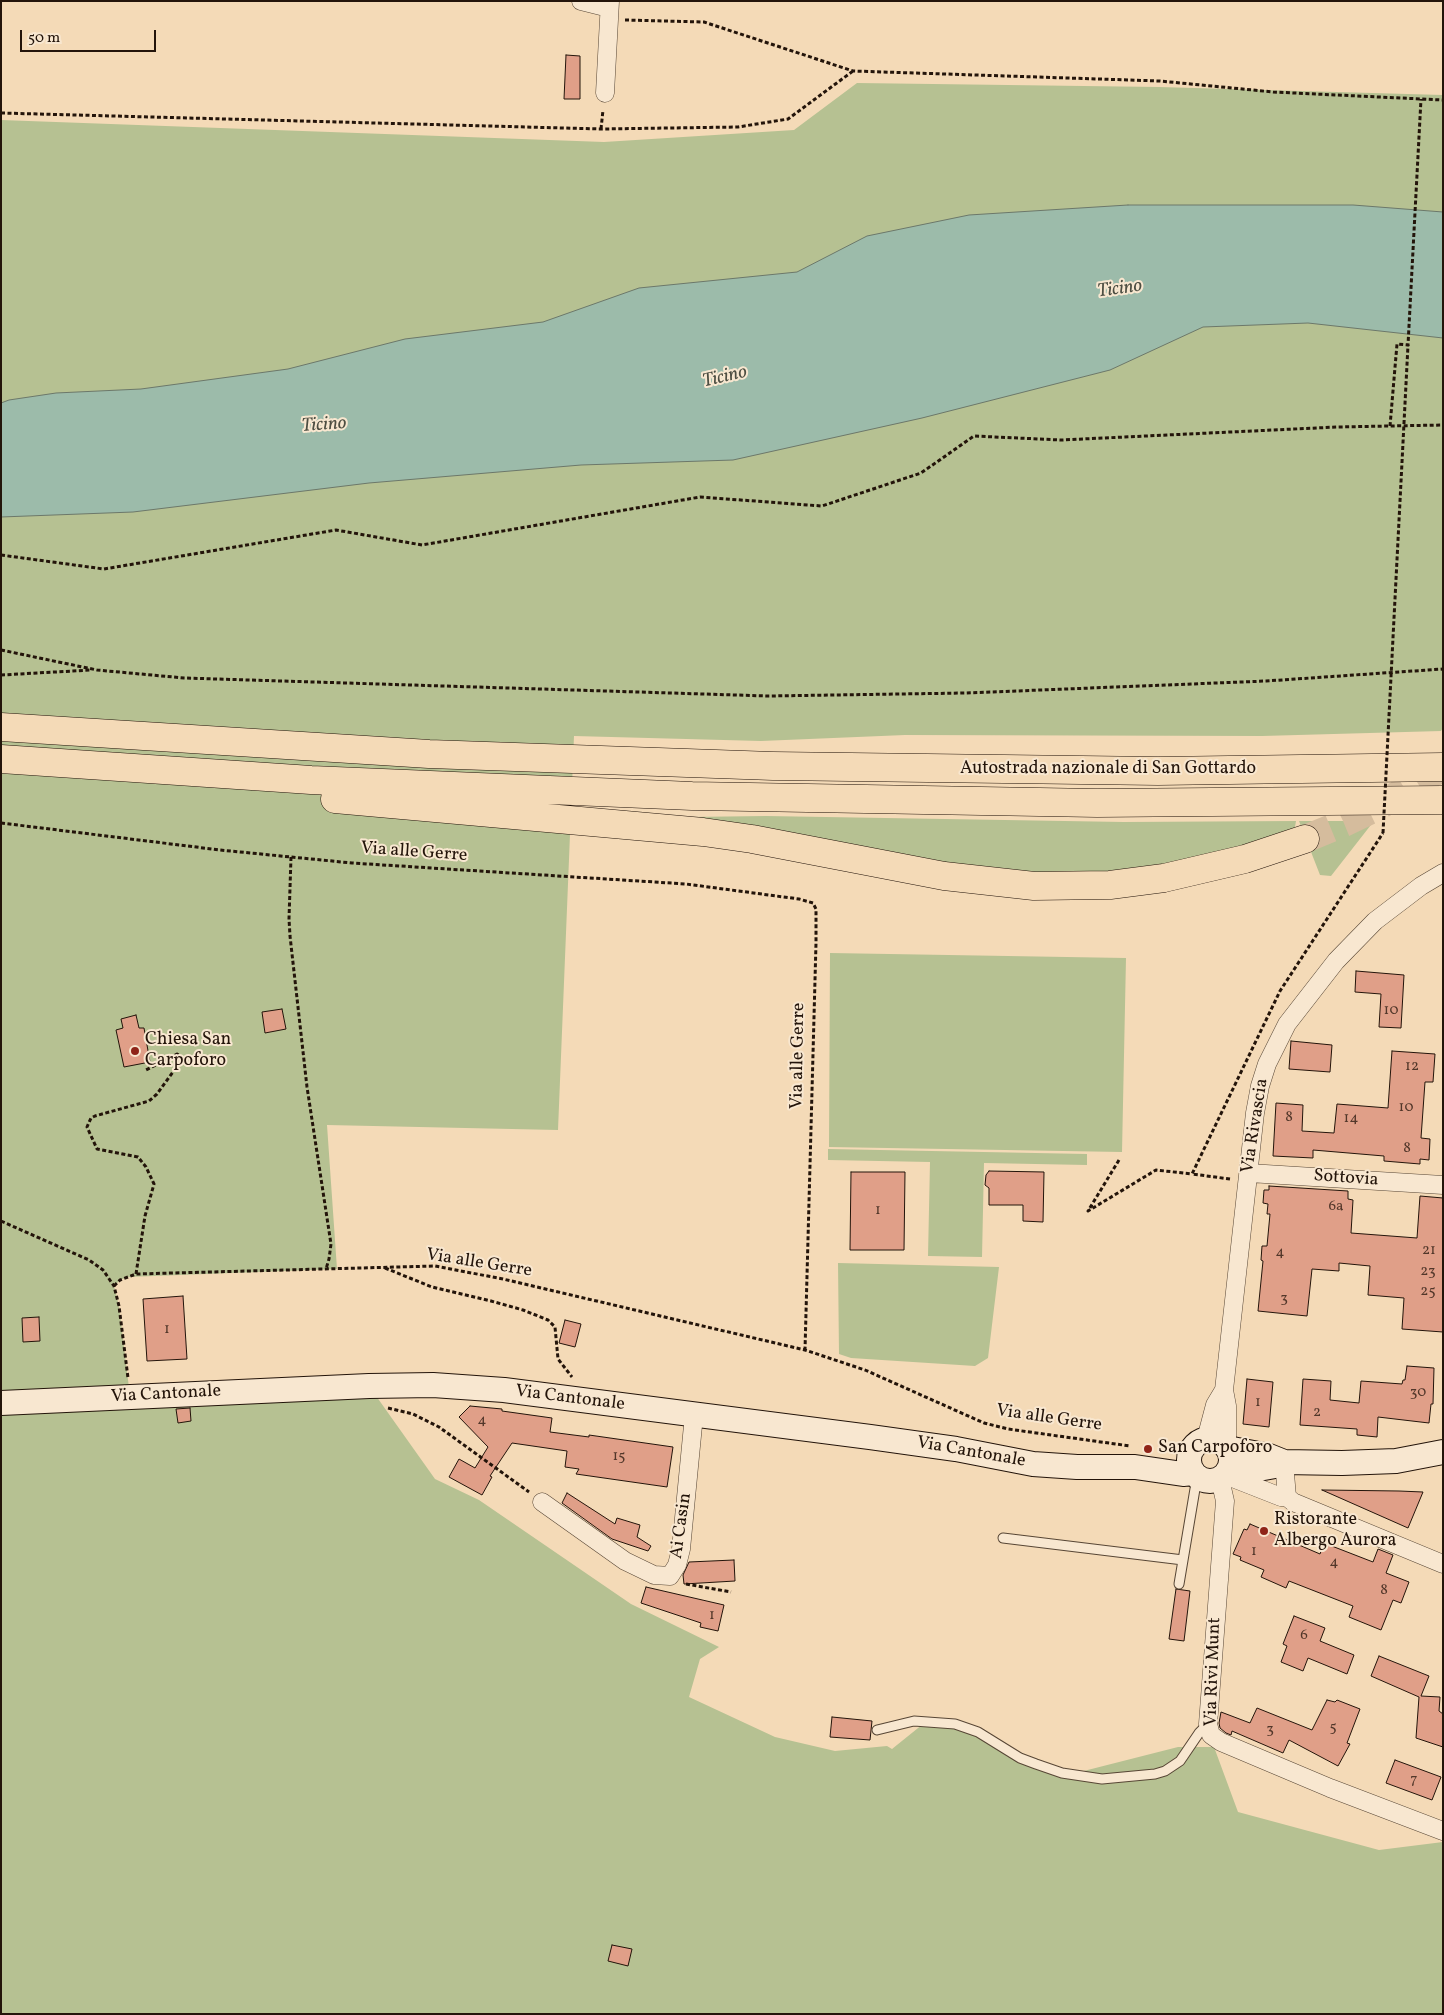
<!DOCTYPE html>
<html>
<head>
<meta charset="utf-8">
<style>
  body { margin:0 }
  #map { position:relative; width:1444px; height:2015px; overflow:hidden; background:#f4dab7; font-family:Vollkorn,serif }
  canvas { display:block }
  .frame { position:absolute; inset:0; border:2px solid #23140a; pointer-events:none }
  .scale { position:absolute; left:20px; top:30px; width:136px; height:22px; box-sizing:border-box; border:2px solid #23140a; border-top:0; padding-left:6px; font-size:15px; line-height:18px; white-space:nowrap; color:#23140a; -webkit-text-stroke:4px #f8e7d0; paint-order:stroke }
</style>
</head>
<body>
<div id="map">
<canvas width="1444" height="2015"></canvas>
<div class="frame"></div>
<div class="scale">50 m</div>
</div>
<script>
const g = document.querySelector('canvas').getContext('2d');
g.lineJoin = 'round';
function paint(path, color) { g.fillStyle = color; g.fill(path, 'evenodd'); }
const toPath = rows => new Path2D(rows.map(r => 'M' + r).join(''));
function strokePath(path, color, width, dash) { g.strokeStyle = color; g.lineWidth = width; g.lineCap = dash ? 'butt' : 'round'; g.setLineDash(dash || []); g.stroke(path); }
function write(font, color, halo, rows, align = 'center') {
  g.font = font + ' Vollkorn,serif'; g.lineWidth = 4; g.setLineDash([]); g.textBaseline = 'middle'; g.strokeStyle = halo; g.fillStyle = color; for (const [text, x, y, turn = 0] of rows) {
    g.save(); g.translate(x, y); g.rotate((+turn || 0) * Math.PI / 180); g.textAlign = isNaN(turn) ? turn : align; if (halo) g.strokeText(text, 0, 0); g.fillText(text, 0, 0); g.restore();
  }
}
paint(toPath([
  [857,83,1159,87,1443,95,1443,728,1441,731,1262,736,905,735,761,741,574,736,558,1130,327,1125,337,1269,128,1277,120,1280,114,1286,119,1306,130,1396,369,1386,435,1479,479,1500,631,1604,719,1647,700,1659,689,1697,775,1737,835,1751,887,1746,892,1749,928,1720,975,1728,1012,1758,1064,1776,1178,1747,1214,1747,1238,1812,1379,1850,1443,1842,1443,2014,1,2014,1,120,604,142,794,130],
  [766,816,1124,822,1296,821,1295,827,1280,841,1194,865,1016,878,689,817],
  [1299,821,1374,821,1331,876,1320,875],
  [830,953,1126,958,1122,1152,829,1147],
  [828,1149,1087,1154,1087,1165,984,1163,982,1257,928,1256,930,1162,828,1160],
  [838,1263,999,1267,988,1358,975,1366,851,1358,839,1354]
]), '#b6c192');
const water = toPath([
  [1128,205,1353,205,1443,212,1443,338,1308,323,1203,327,1110,370,922,418,733,460,581,465,369,483,133,512,1,517,1,403,9,400,56,393,141,389,288,369,405,339,543,322,639,288,797,272,867,236,969,215,1128,205]
]);
paint(water, '#9cbbaa');
strokePath(water, '#6c786a', 1);
const building = toPath([
  [566,55,580,56,580,99,564,99,566,55],
  [1356,971,1404,975,1401,1028,1379,1027,1381,994,1355,992,1356,971],
  [282,1009,286,1029,265,1033,262,1012,282,1009],
  [136,1015,139,1028,144,1028,150,1062,124,1067,116,1030,123,1028,121,1019,136,1015],
  [1291,1041,1332,1045,1330,1072,1289,1069,1291,1041],
  [1392,1051,1435,1054,1433,1082,1425,1082,1421,1138,1430,1139,1429,1160,1420,1159,1420,1164,1384,1161,1384,1156,1313,1150,1313,1158,1273,1156,1276,1103,1303,1105,1302,1131,1334,1133,1337,1104,1388,1108,1392,1051],
  [989,1171,1044,1172,1043,1222,1023,1221,1023,1205,989,1205,989,1188,985,1185,986,1175,989,1171],
  [851,1172,905,1172,904,1250,850,1250,851,1172],
  [1269,1186,1348,1191,1348,1199,1353,1200,1351,1233,1417,1238,1420,1196,1443,1198,1443,1332,1402,1329,1404,1298,1368,1295,1370,1266,1339,1263,1339,1271,1312,1269,1307,1316,1258,1311,1263,1261,1261,1260,1262,1246,1267,1246,1270,1214,1267,1214,1268,1204,1263,1203,1264,1190,1269,1190,1269,1186],
  [183,1296,187,1359,147,1361,143,1299,183,1296],
  [39,1317,40,1341,23,1342,22,1318,39,1317],
  [565,1320,581,1324,575,1347,559,1343,565,1320],
  [1407,1366,1434,1368,1433,1404,1431,1404,1429,1423,1378,1417,1377,1437,1357,1435,1357,1429,1300,1425,1303,1379,1331,1381,1330,1400,1359,1403,1361,1381,1402,1384,1403,1380,1405,1380,1407,1366],
  [1247,1379,1273,1382,1269,1427,1243,1424,1247,1379],
  [470,1406,502,1409,502,1411,552,1418,550,1432,589,1437,589,1435,673,1447,667,1487,576,1474,579,1469,565,1467,567,1451,512,1443,490,1476,492,1477,482,1495,449,1477,459,1459,475,1468,488,1447,459,1417,470,1406],
  [190,1408,191,1421,178,1423,176,1409,190,1408],
  [1322,1490,1399,1491,1423,1492,1408,1528,1322,1490],
  [567,1493,615,1524,617,1518,640,1525,637,1537,651,1546,648,1551,612,1539,562,1503,567,1493],
  [1250,1524,1320,1554,1324,1543,1373,1562,1378,1549,1393,1555,1386,1573,1409,1582,1401,1603,1393,1600,1381,1630,1349,1617,1353,1606,1289,1581,1286,1588,1261,1577,1264,1570,1240,1560,1241,1557,1233,1554,1244,1529,1247,1530,1250,1524],
  [734,1560,735,1581,684,1584,683,1575,689,1562,734,1560],
  [646,1587,724,1605,718,1631,700,1627,701,1623,641,1603,646,1587],
  [1176,1589,1190,1591,1184,1641,1169,1639,1176,1589],
  [1294,1616,1325,1628,1320,1641,1354,1655,1347,1674,1308,1658,1303,1671,1281,1662,1287,1646,1283,1644,1294,1616],
  [1379,1656,1429,1676,1421,1696,1440,1697,1439,1711,1443,1714,1443,1747,1416,1738,1419,1697,1371,1676,1379,1656],
  [1327,1700,1335,1702,1337,1700,1360,1709,1347,1743,1350,1744,1338,1766,1289,1740,1283,1753,1232,1731,1231,1735,1226,1733,1220,1728,1219,1723,1221,1712,1250,1723,1257,1708,1312,1730,1327,1700],
  [832,1717,872,1721,870,1740,830,1737,832,1717],
  [1395,1760,1441,1777,1432,1800,1386,1783,1395,1760],
  [612,1945,632,1949,628,1966,608,1961,612,1945]
]);
paint(building, '#e09f88');
strokePath(building, '#23140a', 1);
strokePath(toPath([
  [1305,839,1344,823,1379,806,1443,767]
]), '#d5bc9d', 28, [28, 14]);
const service = toPath([
  [1003,1538,1183,1560],
  [1179,1584,1197,1477],
  [877,1730,914,1721,955,1724,978,1732,1020,1758,1036,1764,1062,1773,1102,1779,1155,1774,1165,1771,1180,1761,1199,1733,1208,1724]
]);
const minor = toPath([
  [581,1,609,8],
  [605,93,610,1],
  [1249,1173,1443,1185],
  [1206,1439,1215,1405,1224,1390],
  [1227,1448,1227,1406,1224,1390,1255,1113,1260,1086,1267,1064,1287,1024,1336,961,1375,921,1421,886,1443,873],
  [1284,1462,1287,1497],
  [1225,1475,1281,1497,1287,1497,1293,1502,1443,1564],
  [1220,1479,1225,1501,1208,1724,1211,1735,1221,1742,1330,1788,1443,1831],
  [542,1502,625,1561,654,1575,670,1576,677,1565,681,1549,694,1415]
]);
const secondary = toPath([
  [1,1403,369,1386,433,1385,504,1390,870,1437,956,1449,1033,1464,1077,1467,1135,1467,1183,1474,1193,1473],
  '1189 1460a21 21 0 1 1 42 0a21 21 0 1 1-42 0Z',
  [1227,1448,1269,1456,1284,1462,1342,1463,1396,1461,1443,1452],
  [1225,1475,1275,1466,1284,1462]
]);
const motorway = toPath([
  [1,727,429,754,773,766,1158,771,1443,767],
  [1,759,311,780,692,796,1097,803,1443,800],
  [335,799,703,832,752,839,944,876,1034,886,1110,885,1164,878,1245,859,1305,839]
]);
strokePath(service, '#574635', 11);
strokePath(minor, '#574635', 19);
strokePath(secondary, '#23140a', 26);
strokePath(motorway, '#23140a', 29);
strokePath(toPath([
  [625,20,704,22,853,71,1160,81,1273,92,1443,100],
  [1,113,601,129,738,127,788,119,853,71],
  [601,129,603,110],
  [1390,426,1397,344,1408,345,1421,99],
  [1,555,104,569,336,530,422,545,700,497,822,506,921,473,974,436,1061,440,1337,427,1443,425],
  [1,650,97,670,184,678,768,696,966,693,1266,681,1443,669],
  [1,675,91,670],
  [1,823,220,850,352,863,686,884,799,899,813,903,816,909,816,943,805,1350],
  [291,857,289,919,290,936,307,1087,331,1244,329,1259,326,1269],
  [1119,1160,1088,1211,1156,1170,1192,1174],
  [1230,1179,1192,1174,1280,991,1383,833],
  [1,1221,89,1260,103,1270,114,1286,119,1306,128,1378],
  [385,1268,432,1287,491,1301,523,1310,548,1320,555,1327,558,1359,572,1377],
  [136,1274,145,1216,154,1184,146,1167,138,1157,97,1149,87,1127,91,1118,95,1116,149,1101,157,1094,181,1061,181,1057,177,1054,146,1070],
  [114,1286,120,1280,136,1274,435,1266,503,1279,805,1350,865,1370,984,1423,1008,1429,1130,1446],
  [388,1408,413,1414,439,1427,529,1492],
  [686,1584,731,1592]
]), '#23140a', 3, [4, 2.5]);
strokePath(service, '#f8e7d0', 9);
strokePath(minor, '#f8e7d0', 18);
strokePath(secondary, '#f8e7d0', 24);
strokePath(motorway, '#f4dab7', 28);
strokePath(toPath([
  [1383,833,1408,345]
]), '#23140a', 3, [4, 2.5]);
for (const [x, y, r, color] of [
  [135,1051,5,"#8f2418"],
  [1148,1449,5,"#8f2418"],
  [1264,1531,5,"#8f2418"]
]) { const dot = new Path2D(); dot.arc(x, y, r, 0, 2 * Math.PI); g.fillStyle = color; g.fill(dot); strokePath(dot, '#f8e7d0', 2); }
write('15px', '#52372a', null, [
  ["10",1391,1011],
  ["12",1412,1067],
  ["10",1406,1108],
  ["8",1289,1118],
  ["14",1351,1119],
  ["8",1407,1149],
  ["6a",1336,1207],
  ["1",878,1211],
  ["21",1429,1251],
  ["4",1280,1253],
  ["23",1428,1272],
  ["25",1428,1292],
  ["3",1284,1299],
  ["1",167,1330],
  ["30",1418,1393],
  ["1",1258,1403],
  ["2",1317,1413],
  ["4",482,1421],
  ["15",619,1457],
  ["1",1254,1552],
  ["4",1334,1563],
  ["8",1384,1591],
  ["1",712,1616],
  ["6",1304,1636],
  ["5",1333,1728],
  ["3",1270,1730],
  ["7",1414,1780]
]);
write('18px', '#23140a', '#f8e7d0', [
  ["Autostrada nazionale di San Gottardo",1108,770],
  ["Via alle Gerre",414,853,4],
  ["Via alle Gerre",799,1056,-89],
  ["Via Rivascia",1256,1126,-81],
  ["Sottovia",1346,1179,4],
  ["Via alle Gerre",479,1264,9],
  ["Via Cantonale",166,1395,-3],
  ["Via Cantonale",570,1399,7],
  ["Via alle Gerre",1049,1419,8],
  ["Via Cantonale",971,1453,10],
  ["Ai Casin",682,1526,-82],
  ["Via Rivi Munt",1214,1672,-88]
]);
write('18px', '#23140a', '#f8e7d0', [
  ["Chiesa San",145,1041],
  ["Carpoforo",145,1062],
  ["San Carpoforo",1158,1449],
  ["Ristorante",1274,1521],
  ["Albergo Aurora",1274,1542]
], 'left');
write('italic 19px', '#4d4e42', '#f8e7d0', [
  ["Ticino",1120,290,-8],
  ["Ticino",725,378,-13],
  ["Ticino",324,426,-4]
]);
</script>
</body>
</html>
